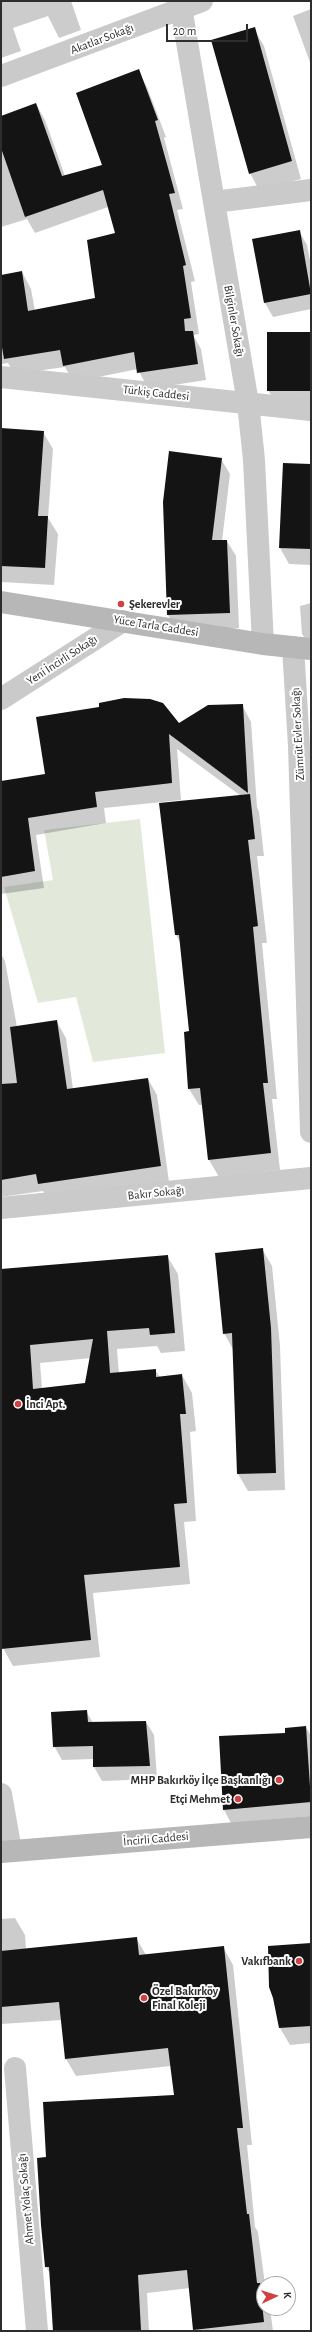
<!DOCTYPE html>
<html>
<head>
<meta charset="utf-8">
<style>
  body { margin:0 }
  #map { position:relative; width:312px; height:2332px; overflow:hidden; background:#fff; font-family:"Alegreya Sans",sans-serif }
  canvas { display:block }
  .frame { position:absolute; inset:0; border:2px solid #2d2d2d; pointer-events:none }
  .north { position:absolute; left:256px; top:2276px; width:40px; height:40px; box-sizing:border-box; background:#fff; border:1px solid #ababab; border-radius:50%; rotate:86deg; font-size:11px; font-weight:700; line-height:16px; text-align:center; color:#2d2d2d }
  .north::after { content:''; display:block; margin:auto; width:14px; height:18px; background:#d14142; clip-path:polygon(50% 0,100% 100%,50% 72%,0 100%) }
  .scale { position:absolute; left:166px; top:24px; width:82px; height:18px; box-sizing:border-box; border:2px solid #2d2d2d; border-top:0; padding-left:5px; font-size:12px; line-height:14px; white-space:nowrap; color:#2d2d2d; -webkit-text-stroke:3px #fff; paint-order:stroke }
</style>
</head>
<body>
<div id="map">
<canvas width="312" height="2332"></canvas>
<div class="frame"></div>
<div class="north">K</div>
<div class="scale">20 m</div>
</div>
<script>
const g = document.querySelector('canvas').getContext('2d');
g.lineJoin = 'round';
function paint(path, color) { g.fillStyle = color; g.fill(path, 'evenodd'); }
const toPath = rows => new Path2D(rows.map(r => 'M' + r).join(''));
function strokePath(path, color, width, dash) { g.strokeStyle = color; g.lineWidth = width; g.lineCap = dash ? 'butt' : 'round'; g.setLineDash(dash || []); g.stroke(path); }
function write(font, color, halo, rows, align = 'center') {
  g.font = font + ' "Alegreya Sans",sans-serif'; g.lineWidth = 4; g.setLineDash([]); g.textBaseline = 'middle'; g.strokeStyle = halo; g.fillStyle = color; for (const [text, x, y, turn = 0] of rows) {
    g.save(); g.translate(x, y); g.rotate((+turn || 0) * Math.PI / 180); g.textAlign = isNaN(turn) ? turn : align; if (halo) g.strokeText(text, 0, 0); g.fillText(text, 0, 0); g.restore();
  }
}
paint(toPath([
  [140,819,165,1053,93,1062,76,997,38,1003,4,887,53,880,44,830]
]), '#e2e9db');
paint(toPath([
  [1,1,71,1,81,30,59,38,48,16,13,28,21,51,1,58],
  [311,9,310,59,311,65,293,16],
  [254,29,264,46,301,179,259,190,250,173],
  [138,71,147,87,166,137,164,138,183,209,177,210,195,281,191,282,199,334,193,335,201,349,206,380,148,389,138,369,73,382,65,367,14,374,8,363,1,364,1,276,22,272,31,289,35,311,96,299,116,234,108,207,35,233,27,219,1,227,1,117,36,104,45,120,65,176,104,165],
  [299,231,307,245,311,265,311,309,273,317,265,303,253,240],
  [311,333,311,408,278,407,268,390],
  [1,429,43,432,53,449,48,518,58,534,54,585,1,582],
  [221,459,230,474,222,541,227,541,236,556,239,628,177,631,168,615,164,502],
  [311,465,311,565,289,564,280,548],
  [311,603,311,648,302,634,300,606],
  [242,705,251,722,257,807,259,812,264,856,257,856,267,943,262,943,277,1099,272,1099,280,1170,219,1177,209,1160,203,1105,199,1105,189,1089,190,1032,180,942,176,935,160,804,241,796,177,749,181,800,104,808,106,823,36,835,44,888,1,894,1,782,46,775,178,725],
  [1,954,5,961,17,1027,57,1022,66,1038,73,1089,148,1079,157,1095,169,1182,48,1200,43,1191,1,1197],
  [262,1249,272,1266,280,1346,285,1490,248,1491,238,1474,234,1351,224,1333],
  [167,1256,178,1274,185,1351,161,1353,157,1346,117,1349,119,1374,155,1370,160,1377,182,1375,192,1393,196,1431,190,1432,196,1521,184,1522,190,1584,93,1593,100,1657,13,1666,3,1648,1,1633,1,1271],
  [91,1358,85,1384,42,1389,40,1363],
  [86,1711,93,1723,146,1722,154,1735,157,1779,102,1781,94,1767,94,1759,62,1760,54,1746],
  [306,1727,311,1736,311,1816,231,1823,224,1810,286,1734],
  [15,1918,25,1935,26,1949,136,1938,146,1955,223,1947,233,1965,252,2145,247,2145,255,2227,258,2232,265,2284,264,2308,270,2308,273,2331,195,2331,190,2288,147,2293,149,2331,53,2331,51,2275,46,2267,38,2159,47,2158,175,2096,171,2066,76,2076,66,2059,62,2020,1,2024,1,1919],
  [311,1944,311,2043,290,2045,280,2028]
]), '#0003');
paint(toPath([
  [255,27,292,161,249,174,211,40],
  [139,69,158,120,155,121,175,193,169,194,186,265,183,266,191,318,184,319,185,331,193,331,198,364,137,373,134,352,63,366,60,350,4,359,1,341,1,275,22,271,28,311,95,298,87,240,115,233,103,190,25,217,1,148,1,116,36,103,62,176,102,165,76,93],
  [300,230,311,294,264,303,252,239],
  [267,332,311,332,311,391,267,391],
  [1,428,44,431,38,516,48,516,45,568,1,566],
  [169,451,222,458,212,540,227,540,230,613,167,615,163,502],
  [283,463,311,464,311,549,279,548],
  [124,698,150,699,163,703,179,723,208,705,243,704,248,793,169,734,172,783,95,792,97,807,28,818,35,871,1,877,1,781,45,774,36,717,99,707,99,703],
  [250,794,255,839,248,840,258,926,253,927,268,1083,263,1083,271,1153,208,1160,200,1088,188,1089,184,1032,189,1031,179,935,175,935,159,803],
  [57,1020,67,1089,148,1078,161,1166,38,1184,36,1174,1,1180,1,1084,17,1083,10,1027],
  [263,1248,271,1328,276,1473,237,1474,232,1333,223,1334,215,1253],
  [168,1255,175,1333,150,1335,149,1328,107,1331,110,1373,156,1369,156,1377,182,1374,186,1414,180,1414,187,1503,174,1504,180,1567,84,1575,91,1640,1,1649,1,1269],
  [93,1339,85,1383,33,1389,30,1345],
  [87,1710,88,1722,146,1721,150,1766,93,1767,93,1746,53,1747,51,1712],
  [306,1726,311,1802,223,1810,219,1736,285,1733,285,1728],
  [137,1937,139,1955,224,1946,243,2128,237,2128,247,2214,249,2214,257,2283,260,2283,264,2322,193,2330,187,2270,138,2275,141,2330,53,2331,49,2267,45,2267,41,2225,37,2158,46,2157,43,2102,174,2095,168,2048,65,2059,59,2002,1,2007,1,1951],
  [311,1943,311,2026,279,2028,273,1998,269,1987,268,1946]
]), '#141414');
strokePath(toPath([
  [180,1,248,403,254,460,263,644],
  [1,76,202,1],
  [214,202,311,190],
  [1,377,311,410],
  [293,647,299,746,311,1132],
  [1,699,123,621],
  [1,1208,311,1178],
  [1,1794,11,1851],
  [15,2068,37,2331]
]), '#cacaca', 22);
strokePath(toPath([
  [1,602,263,644,311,649],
  [1,1852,311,1827]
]), '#b7b7b7', 22);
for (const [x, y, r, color] of [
  [121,604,4,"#d14142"],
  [18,1404,4,"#d14142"],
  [279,1780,4,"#d14142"],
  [238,1799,4,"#d14142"],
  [299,1961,4,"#d14142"],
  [144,1998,4,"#d14142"]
]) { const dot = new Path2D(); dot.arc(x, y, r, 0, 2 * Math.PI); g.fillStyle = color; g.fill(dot); strokePath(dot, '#fff', 1.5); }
write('12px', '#2d2d2d', '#fff', [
  ["Akatlar Sokağı",102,39,-21],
  ["Bilginler Sokağı",234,321,80],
  ["Türkiş Caddesi",156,393,6],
  ["Yüce Tarla Caddesi",156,626,9],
  ["Yeni İncirli Sokağı",62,660,-33],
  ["Zümrüt Evler Sokağı",298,734,-93],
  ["Bakır Sokağı",156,1193,-6],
  ["İncirli Caddesi",156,1839,-5],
  ["Ahmet Yolaç Sokağı",26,2199,-95]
]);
write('bold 12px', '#2d2d2d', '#fff', [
  ["Şekerevler",129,604],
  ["İnci Apt.",26,1404],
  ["MHP Bakırköy İlçe Başkanlığı",271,1780,"right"],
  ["Etçi Mehmet",230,1799,"right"],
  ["Vakıfbank",291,1961,"right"],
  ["Özel Bakırköy",152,1991],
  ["Final Koleji",152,2005]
], 'left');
</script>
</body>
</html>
